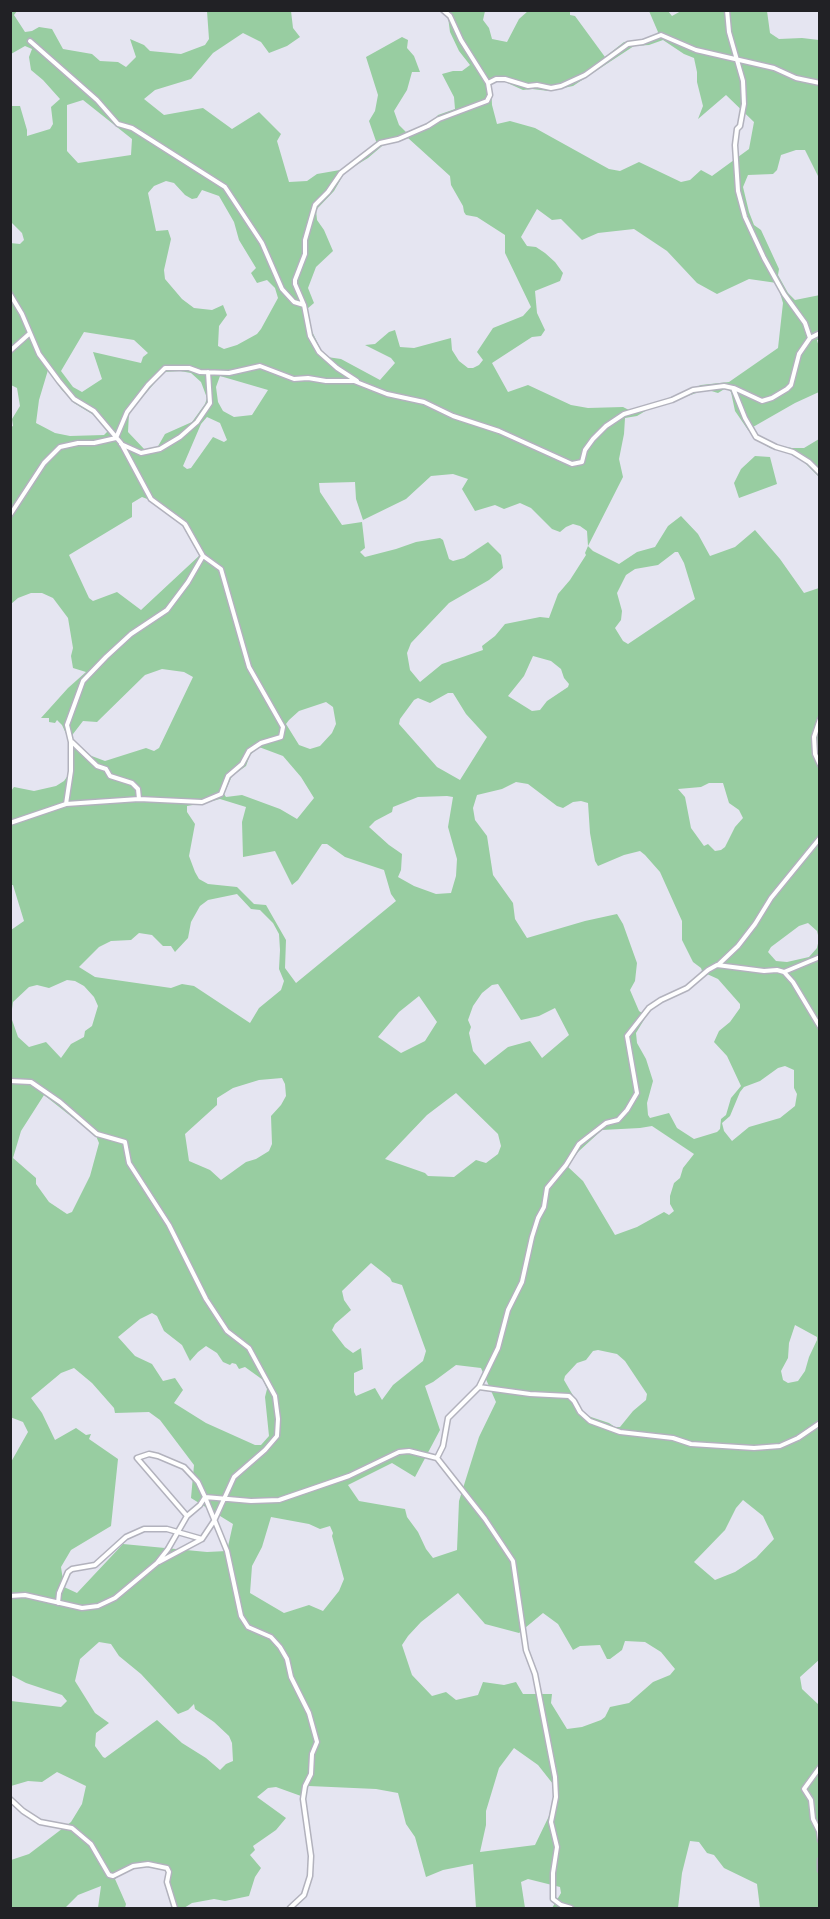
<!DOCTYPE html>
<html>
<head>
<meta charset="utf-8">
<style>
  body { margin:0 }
  #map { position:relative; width:830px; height:1919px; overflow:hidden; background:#e5e5f1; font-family:"Public Sans",sans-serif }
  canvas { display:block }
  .frame { position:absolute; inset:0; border:12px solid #212125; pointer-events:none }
</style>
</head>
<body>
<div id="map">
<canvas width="830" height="1919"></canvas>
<div class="frame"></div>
</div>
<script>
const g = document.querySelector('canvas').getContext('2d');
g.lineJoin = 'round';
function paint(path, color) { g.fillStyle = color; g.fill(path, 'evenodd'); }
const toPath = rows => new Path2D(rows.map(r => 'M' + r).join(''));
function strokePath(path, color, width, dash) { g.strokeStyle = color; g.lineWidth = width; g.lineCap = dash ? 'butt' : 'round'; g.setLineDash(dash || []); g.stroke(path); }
paint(toPath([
  [11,11,17,11,14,15,25,32,32,31,39,27,52,29,63,49,92,54,100,61,118,62,126,67,136,57,130,39,144,45,150,51,181,54,205,45,209,39,207,11,291,11,293,28,300,37,287,46,269,53,261,42,243,33,213,53,191,79,155,90,144,99,164,115,203,108,232,129,259,112,281,134,277,141,289,182,307,181,317,174,340,170,360,158,377,144,369,121,375,111,378,95,366,57,402,37,408,40,407,48,414,56,420,72,412,72,407,90,394,111,399,125,406,132,431,123,438,115,455,109,454,97,442,74,453,71,462,71,470,65,459,51,450,32,448,17,450,14,447,11,485,11,483,20,489,28,492,39,507,42,519,19,528,11,570,11,570,15,575,16,605,57,624,42,644,40,657,35,658,32,649,11,668,11,672,16,681,11,767,11,770,33,779,39,802,38,819,40,819,178,805,150,796,150,781,155,777,170,773,174,748,175,743,187,749,212,754,225,761,230,779,269,778,275,788,293,795,300,820,295,820,340,817,340,820,351,819,392,795,403,753,427,759,437,776,445,792,448,804,448,819,439,819,477,804,462,791,454,770,448,756,439,748,430,735,411,731,392,726,388,718,393,708,390,699,392,647,410,637,416,625,418,624,434,619,459,623,477,588,546,593,551,619,564,637,552,655,547,668,526,681,516,698,534,710,556,735,547,755,530,780,559,804,593,819,588,820,1659,800,1677,802,1689,819,1705,819,1908,760,1908,757,1884,724,1868,714,1855,707,1853,699,1842,690,1841,682,1873,678,1908,552,1908,561,1893,560,1887,528,1879,521,1882,525,1908,476,1908,473,1864,443,1870,426,1877,415,1837,406,1824,398,1793,376,1789,309,1786,303,1786,301,1796,276,1787,268,1788,257,1797,286,1818,276,1830,253,1846,255,1850,250,1855,261,1868,255,1877,249,1896,225,1901,214,1899,192,1903,184,1908,174,1908,166,1886,168,1875,166,1870,146,1867,129,1868,115,1879,126,1904,125,1908,98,1908,101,1886,78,1895,65,1908,11,1908,11,1860,29,1854,71,1822,82,1804,86,1786,57,1772,42,1782,28,1781,11,1786,11,1790,11,1701,61,1707,67,1701,62,1695,26,1683,11,1675,11,1462,28,1432,23,1422,10,1417,11,1017,18,1037,29,1047,46,1042,61,1058,71,1044,84,1037,85,1031,92,1026,98,1006,94,997,84,986,75,981,67,980,49,988,37,985,29,987,13,1002,11,1016,11,930,24,921,13,885,11,885,11,791,14,787,34,791,56,786,64,781,69,774,69,740,62,725,57,720,55,723,49,722,49,718,41,718,68,688,86,672,73,668,71,656,73,648,68,618,53,598,42,593,31,593,18,598,11,604,11,427,13,426,12,419,20,406,17,388,11,385,10,243,20,244,24,240,22,233,11,222,11,106,20,106,27,130,27,136,50,129,53,124,51,107,60,99,43,80,31,70,29,57,32,49,25,46,11,54],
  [663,40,684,54,694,58,697,72,697,82,703,106,698,119,726,95,754,122,749,149,712,176,701,170,690,180,681,182,639,162,620,171,609,169,535,128,510,121,497,124,492,105,491,85,494,82,503,81,523,90,532,89,549,91,573,86,634,46,649,45],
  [83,100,132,139,131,155,78,163,67,151,67,105],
  [408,138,450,176,451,185,463,206,464,212,466,215,477,217,505,235,505,253,531,307,523,316,493,328,477,352,483,360,479,365,473,368,468,368,459,361,452,350,451,338,414,348,400,347,395,330,389,332,375,344,365,345,391,358,395,363,380,380,341,359,327,357,321,350,308,323,307,309,314,303,308,288,316,267,333,251,324,230,317,220,316,210,334,191,345,172,368,158,388,141,400,141],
  [166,181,174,183,185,195,192,199,197,198,202,190,219,196,234,222,239,240,256,268,251,273,257,283,267,280,275,288,278,298,261,329,257,334,237,345,224,349,218,346,219,326,227,315,223,305,212,310,194,308,182,299,165,279,164,270,171,239,168,230,156,231,148,193,154,186],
  [537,209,552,220,561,219,582,240,598,233,634,229,667,251,697,283,717,294,749,279,777,283,783,303,778,348,729,382,701,385,664,400,629,410,623,407,588,408,571,405,528,385,508,392,492,363,532,337,541,336,545,330,537,313,535,291,560,281,563,273,555,262,545,253,536,247,527,246,521,237],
  [84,332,134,340,148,353,143,357,141,363,93,352,102,379,82,392,73,387,61,371],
  [48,370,61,389,74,403,97,417,108,431,104,435,70,436,55,433,36,423,39,400],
  [180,371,191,373,201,382,207,398,205,404,192,422,165,434,157,448,145,450,128,432,129,413,164,372],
  [220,376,268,390,252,415,234,417,223,411,218,402,216,387],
  [207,417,220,423,227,440,224,442,213,437,191,468,187,469,183,466,201,424],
  [453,474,468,479,462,489,475,511,495,505,504,509,520,503,531,508,552,529,560,532,566,527,573,524,580,526,587,531,588,546,585,553,586,555,570,580,558,594,549,618,540,617,505,624,495,636,482,646,483,650,442,664,420,682,410,670,407,653,411,643,449,603,489,580,503,568,501,555,488,542,464,558,453,561,449,559,443,540,440,538,416,542,396,549,365,557,360,552,365,548,362,522,342,525,320,492,319,483,355,482,356,499,363,520,406,499,431,476],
  [142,497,150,500,182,525,200,555,141,610,117,592,93,601,89,598,69,555,132,517,132,503],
  [675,552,678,552,684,563,695,599,628,644,623,641,615,628,621,620,622,611,617,593,626,575,635,569,658,565],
  [533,656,551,661,561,669,564,678,569,684,568,687,547,701,540,710,532,711,508,696,524,676],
  [162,669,184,672,193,677,159,748,154,751,146,748,105,761,89,755,73,741,73,734,83,721,97,722,145,675],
  [448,693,453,693,466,714,487,737,460,780,437,767,399,724,400,719,414,700,418,698,430,703],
  [326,702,333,707,336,724,332,733,320,746,310,749,299,745,286,724,289,720,299,711],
  [259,747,283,756,301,777,314,798,297,819,280,809,242,795,226,797,224,794,232,776,246,766,250,755],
  [516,782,528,784,557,806,563,808,573,802,581,801,588,803,590,833,595,861,598,866,624,855,640,851,645,855,660,872,682,921,682,940,693,962,701,968,702,971,700,974,686,986,662,997,642,1013,639,1011,630,990,635,981,637,963,623,924,617,914,585,921,527,938,515,919,513,903,493,875,487,836,475,820,473,808,477,795,502,789],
  [709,783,723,783,729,803,739,810,743,818,735,827,725,847,721,850,715,851,708,844,704,846,691,828,685,797,678,789,701,787],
  [447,796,453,797,448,827,457,859,456,876,451,893,436,894,414,886,398,877,401,870,402,854,389,845,369,827,375,821,392,812,393,807,418,797],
  [220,799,246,807,242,822,243,857,275,851,292,885,298,880,322,844,327,844,345,857,384,870,391,894,396,901,296,983,285,968,286,940,266,905,254,904,237,887,208,884,199,879,195,872,189,856,195,824,187,812,187,806,205,803],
  [237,894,251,909,260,910,273,923,279,934,280,950,279,969,284,981,281,990,259,1008,250,1023,194,986,182,984,171,988,95,977,79,967,99,947,111,941,131,940,139,933,152,935,163,946,171,946,175,952,188,938,191,922,200,906,208,900],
  [808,923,817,931,819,939,817,948,809,957,787,962,776,961,768,952,771,947,799,926],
  [707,974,718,979,740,1004,740,1008,730,1022,719,1031,714,1042,727,1056,741,1086,731,1098,726,1115,721,1119,720,1129,717,1132,694,1139,677,1128,669,1113,650,1118,648,1115,647,1103,653,1081,646,1059,637,1043,636,1033,650,1010,667,999,690,989],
  [498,984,521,1020,539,1016,555,1008,569,1035,542,1058,530,1041,508,1047,485,1065,473,1051,469,1033,471,1027,468,1020,473,1006,482,993,492,985],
  [419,996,437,1022,425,1041,401,1053,378,1037,399,1012],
  [785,1066,794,1070,794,1088,797,1094,795,1106,780,1118,749,1127,732,1141,724,1131,722,1123,730,1116,740,1092,744,1087,760,1081,778,1068],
  [282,1078,285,1084,286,1096,281,1105,271,1116,272,1144,269,1151,256,1159,246,1162,221,1180,210,1170,189,1161,185,1134,217,1105,217,1098,233,1088,259,1080],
  [456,1093,498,1134,501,1146,498,1154,486,1163,476,1160,454,1177,428,1176,425,1173,385,1159,427,1115],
  [44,1095,96,1136,99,1143,90,1176,72,1212,67,1214,49,1202,36,1184,36,1178,13,1158,21,1131],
  [652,1126,694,1154,683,1168,680,1178,674,1183,670,1196,670,1204,674,1211,669,1215,664,1212,637,1227,615,1235,583,1181,567,1166,579,1151,602,1130,640,1128],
  [371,1263,390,1278,392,1282,402,1285,426,1351,423,1361,393,1385,382,1400,375,1388,356,1396,354,1392,354,1373,363,1369,361,1348,353,1353,345,1347,332,1330,335,1324,351,1310,344,1300,342,1291],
  [152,1313,157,1316,164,1331,182,1345,190,1361,198,1352,206,1346,217,1353,223,1362,230,1365,232,1363,236,1364,239,1369,245,1367,263,1380,267,1389,265,1397,269,1436,261,1445,255,1445,206,1423,174,1403,183,1390,175,1378,163,1381,152,1364,135,1356,118,1337,140,1319],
  [795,1325,817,1337,817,1340,809,1357,805,1371,798,1381,788,1383,783,1380,781,1371,788,1358,789,1343],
  [598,1350,617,1354,625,1361,647,1394,646,1400,633,1411,620,1427,615,1427,609,1423,588,1416,582,1411,564,1380,565,1376,577,1363,586,1360,593,1351],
  [456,1365,481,1368,496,1402,479,1437,459,1501,457,1550,433,1558,426,1549,418,1532,407,1517,405,1509,359,1501,348,1485,392,1463,415,1477,440,1430,425,1386,433,1382],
  [74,1368,92,1383,114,1408,115,1413,149,1412,160,1420,194,1465,191,1498,233,1524,227,1551,207,1552,123,1544,77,1593,64,1587,61,1567,71,1550,111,1526,118,1459,89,1439,91,1434,86,1435,76,1428,55,1440,42,1413,31,1398,61,1373],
  [743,1500,763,1516,774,1539,756,1558,735,1572,715,1580,694,1562,725,1530,736,1508],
  [271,1517,309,1524,320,1529,330,1526,333,1533,332,1536,344,1579,339,1591,323,1611,309,1605,284,1613,250,1593,252,1566,262,1547],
  [458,1593,485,1624,519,1633,543,1613,558,1624,573,1650,580,1646,600,1645,607,1659,610,1659,622,1650,625,1641,645,1642,661,1652,675,1669,670,1675,653,1682,629,1703,610,1707,605,1717,601,1720,582,1727,567,1729,551,1703,552,1694,523,1694,516,1682,504,1685,483,1682,478,1695,456,1700,446,1692,432,1696,412,1675,402,1645,408,1636,421,1622],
  [99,1642,111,1644,119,1656,141,1674,178,1714,188,1710,194,1704,195,1709,214,1722,229,1736,232,1743,233,1761,226,1764,220,1770,206,1758,182,1743,157,1720,105,1758,103,1757,95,1746,96,1733,109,1723,95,1713,75,1681,80,1659],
  [514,1748,538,1765,553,1784,554,1798,549,1816,535,1845,480,1852,486,1825,486,1811,499,1768],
  [755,456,770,457,777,484,739,498,734,483,741,469]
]), '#98cda1');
const minor = toPath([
  [443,10,450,16,461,40,488,83],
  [727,10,729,32,743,81,744,104,740,126,737,129,735,145,738,191,745,217,764,258,784,294,805,323,810,338],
  [30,41,97,100,118,124,132,128,225,187,262,243,282,289,294,302,304,305],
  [10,294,22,314,39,354,59,381,74,399,94,411,121,443,151,499,185,524,203,556,221,569,249,667,283,727,281,737,261,743,249,751,242,764,228,776,221,794,202,802,139,799,66,804],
  [10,351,29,334],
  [357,381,337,368,319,352,310,336,304,305,295,284,295,280,305,254,305,240,315,205,328,192,341,173,380,143,398,139,428,126,439,119,487,101,490,95,488,83,496,79,505,79,528,86,537,85,551,88,561,86,585,75,628,44,643,42,661,35,696,50,774,68,796,78,820,83],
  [734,388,762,401,772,398,787,389,791,385,799,354,810,338,820,333],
  [121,444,141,453,160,449,180,437,197,422,210,403,208,372],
  [10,515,44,463,60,447,78,443,94,443,116,438,127,412,148,385,165,368,189,368,200,372,229,373,260,366,294,379,308,378,326,381,354,381,387,394,424,402,453,416,499,431,572,464,582,462,585,450,593,439,606,426,624,414,672,400,693,390,724,386,733,388,745,418,756,437,776,447,793,452,809,462,820,473],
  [820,719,814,737,815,754,820,765],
  [72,742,97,766,106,769,110,776,132,783,138,789,139,799],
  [10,823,66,804,71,771,71,742,67,725,83,681,106,657,131,634,167,610,188,582,203,556],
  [718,965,738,946,755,924,771,898,820,838],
  [784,972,820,957],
  [10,1081,31,1082,60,1102,97,1134,125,1142,129,1163,169,1225,206,1299,227,1331,249,1348,275,1396,278,1419,277,1436,265,1450,234,1477,214,1521,202,1539,159,1562],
  [479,1387,530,1394,569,1396,574,1401,580,1412,590,1421,620,1432,673,1438,691,1444,754,1448,780,1446,798,1438,820,1423],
  [437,1458,443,1446,448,1418,479,1387,498,1348,508,1310,522,1282,532,1237,538,1218,544,1207,547,1188,566,1165,579,1144,606,1123,618,1120,627,1110,637,1093,627,1036,649,1008,661,1000,687,988,708,970,717,965,764,971,777,970,784,972,793,982,820,1027],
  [187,1516,137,1458,149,1454,158,1456,184,1467,198,1482,205,1497,227,1551,241,1616,248,1627,271,1637,280,1647,287,1659,291,1677,309,1713,317,1742,312,1754,311,1774,305,1786,303,1799,311,1856,310,1876,304,1895,290,1908],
  [10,1596,25,1595,82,1608,98,1606,115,1598,157,1563,168,1549,187,1516,200,1505,205,1497,251,1501,279,1500,349,1476,399,1452,409,1451,437,1458,485,1519,513,1561,526,1650,535,1674,555,1777,556,1797,551,1822,557,1847,553,1873,553,1899,561,1905,571,1908],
  [58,1603,59,1593,68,1572,72,1569,95,1565,126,1537,144,1529,167,1529,202,1539],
  [820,1767,804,1789,811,1800,813,1819,819,1831,820,1840],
  [10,1799,23,1811,40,1822,72,1828,91,1844,109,1875,113,1876,133,1866,148,1864,167,1868,169,1872,167,1882,175,1908],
  [820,1860,820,1870]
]);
strokePath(minor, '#b2b2bd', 7);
strokePath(minor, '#fff', 4);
</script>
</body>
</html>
